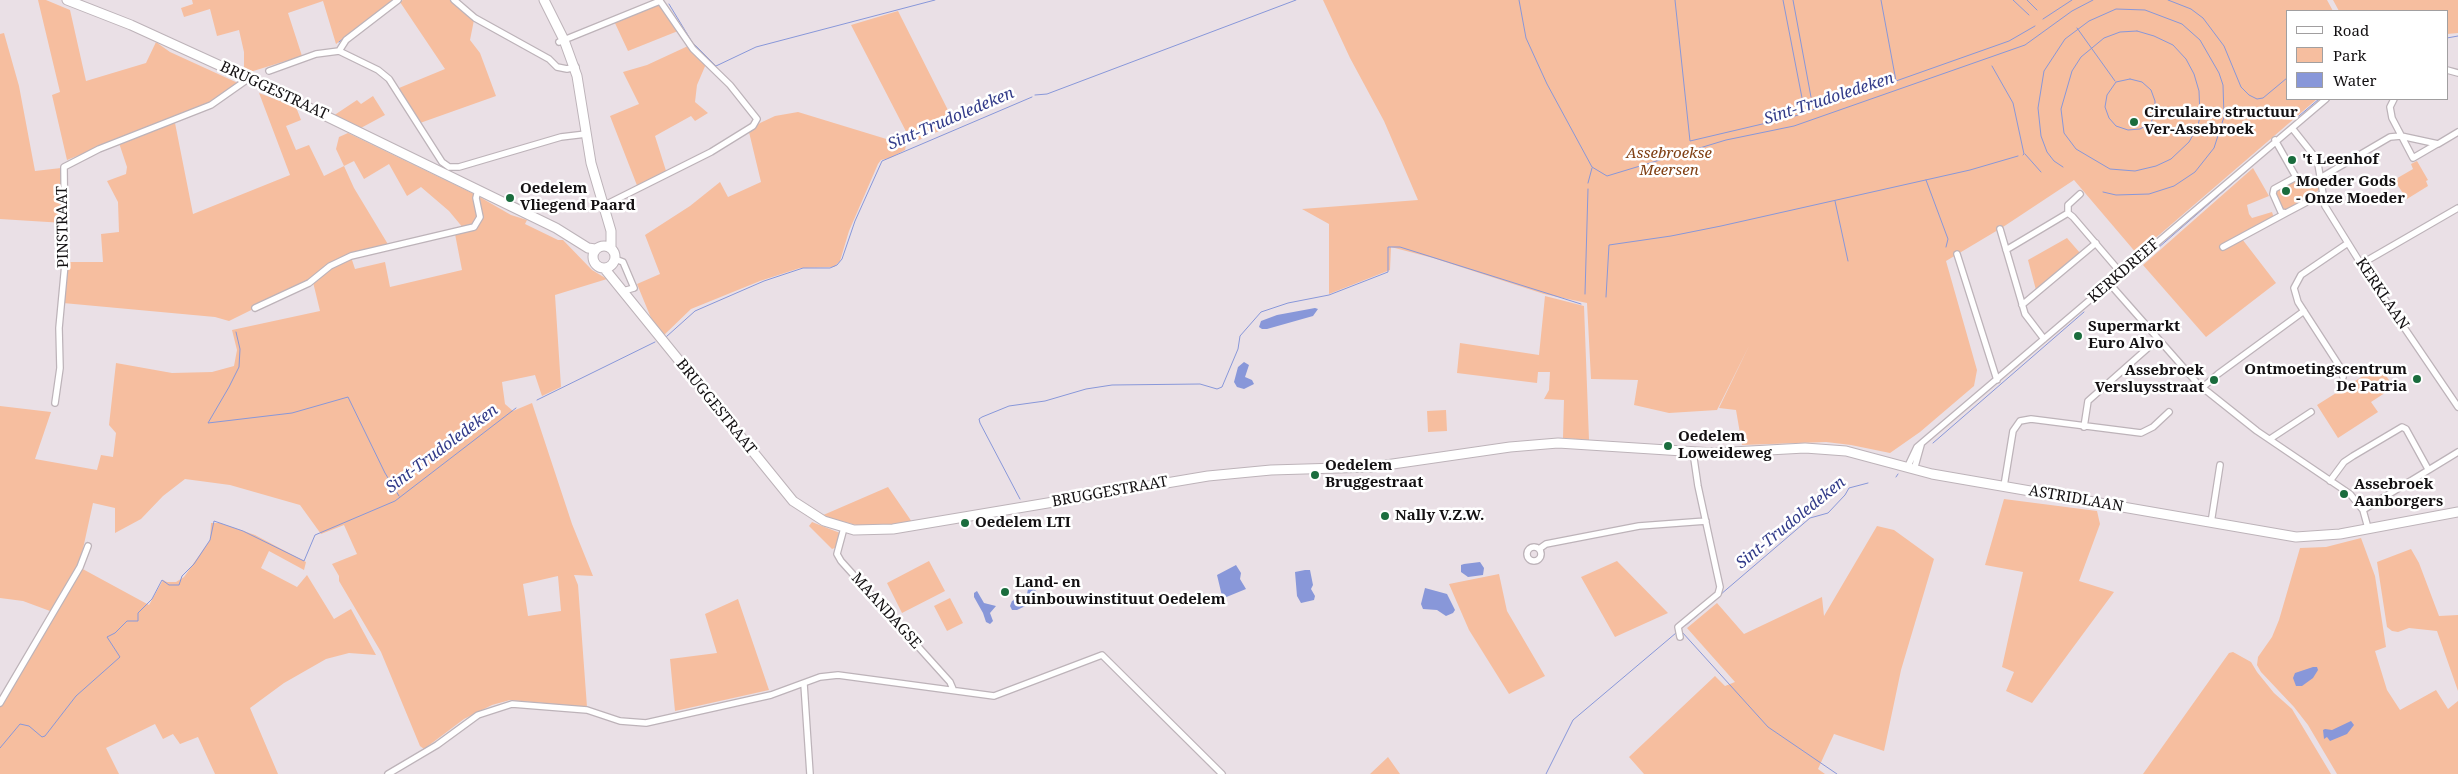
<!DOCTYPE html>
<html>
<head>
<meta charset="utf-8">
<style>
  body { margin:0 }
  #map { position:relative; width:2458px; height:774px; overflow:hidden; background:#eae0e6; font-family:"Noto Serif",serif }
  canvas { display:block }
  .legend { position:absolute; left:2286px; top:10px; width:162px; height:90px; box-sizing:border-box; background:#fff; border:1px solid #a19fa0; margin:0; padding:6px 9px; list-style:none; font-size:15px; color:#131012 }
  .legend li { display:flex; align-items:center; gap:10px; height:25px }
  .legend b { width:25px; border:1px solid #a19fa0 }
</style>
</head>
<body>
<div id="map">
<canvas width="2458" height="774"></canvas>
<ul class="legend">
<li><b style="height:6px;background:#fff"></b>Road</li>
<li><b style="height:14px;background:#f6be9f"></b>Park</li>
<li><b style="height:14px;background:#8897d9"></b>Water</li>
</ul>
</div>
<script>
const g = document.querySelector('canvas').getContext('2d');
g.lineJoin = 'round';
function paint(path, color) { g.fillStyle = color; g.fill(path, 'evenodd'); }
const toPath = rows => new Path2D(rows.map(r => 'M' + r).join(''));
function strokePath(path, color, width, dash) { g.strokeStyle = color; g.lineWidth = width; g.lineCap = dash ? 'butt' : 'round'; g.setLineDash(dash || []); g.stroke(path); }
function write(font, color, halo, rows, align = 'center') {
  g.font = font + ' "Noto Serif",serif'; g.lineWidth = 5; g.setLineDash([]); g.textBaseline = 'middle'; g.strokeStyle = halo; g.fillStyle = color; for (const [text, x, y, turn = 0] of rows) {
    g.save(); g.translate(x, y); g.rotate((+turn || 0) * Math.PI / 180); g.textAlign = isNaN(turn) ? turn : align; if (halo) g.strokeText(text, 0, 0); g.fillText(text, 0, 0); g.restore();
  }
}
paint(toPath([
  [38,0,46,0,70,10,86,81,146,63,156,42,170,52,240,84,210,103,67,160,52,95,60,92],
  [192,0,393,0,336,44,323,1,288,13,302,56,250,72,244,71,244,52,239,30,217,36,210,9,184,17,181,8,193,4],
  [403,0,452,0,474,20,470,40,480,53,496,96,420,123,399,88,445,69,400,2],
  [1323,0,2327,0,2333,11,2287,11,2287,99,2317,99,2137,254,2074,180,2003,227,1946,261,1977,370,1974,386,1920,432,1890,453,1851,445,1826,442,1742,445,1736,410,1719,408,1749,346,1717,410,1669,413,1634,405,1638,380,1591,379,1587,303,1544,294,1433,258,1391,247,1390,270,1329,294,1329,224,1302,209,1418,200,1384,121,1350,58],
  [2333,0,2458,0,2458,33,2447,34,2447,11,2339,11],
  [660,4,678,31,628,51,614,21],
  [898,11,955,124,912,143,851,25],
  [4,33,19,86,35,171,61,168,64,223,0,219,0,34],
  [688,46,706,64,697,85,695,102,708,113,695,121,691,116,655,136,667,174,638,188,610,116,639,104,623,72,647,65],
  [259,93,296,107,301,120,286,126,296,150,309,145,324,176,344,166,336,149,339,137,348,133,474,194,478,212,476,223,464,229,449,211,421,187,407,196,389,164,364,179,354,161,344,166,354,188,389,246,344,258,312,280,229,321,215,317,63,303,66,262,103,262,101,234,119,232,118,202,107,181,126,174,127,167,119,143,175,123,193,214,290,175],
  [373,96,385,115,359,129,333,116,357,100,361,104],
  [798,112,906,145,905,150,890,158,881,160,878,164,849,231,840,261,834,267,800,268,760,281,691,309,664,335,651,318,637,284,660,274,645,235,690,206,720,182,728,197,761,182,749,132,760,123,775,116],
  [2417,161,2428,180,2426,181,2428,186,2407,199,2394,180,2413,169,2411,164],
  [2253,168,2269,196,2247,205,2249,214,2252,218,2272,212,2274,218,2239,235,2276,283,2206,337,2143,265],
  [2293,181,2316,183,2319,190,2287,211,2282,210,2275,191],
  [478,196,511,215,527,220,525,224,558,240,563,240,592,270,607,279,555,295,561,387,542,396,535,375,502,382,505,404,513,411,532,403,572,524,593,576,574,575,578,585,587,707,510,700,492,705,464,719,424,749,420,746,381,652,339,581,339,576,332,564,357,554,344,525,321,534,300,505,230,485,185,479,163,496,141,519,115,533,115,508,93,503,79,567,149,605,163,580,167,582,176,582,184,577,210,540,211,523,220,523,255,535,306,562,304,570,269,551,261,568,297,587,307,575,334,619,351,609,376,655,349,653,326,659,284,683,250,708,278,774,215,774,198,737,180,744,173,734,163,739,155,724,106,748,119,774,0,774,0,707,10,684,56,605,50,611,23,601,0,598,0,406,51,412,35,459,97,470,101,455,113,457,116,433,109,425,116,363,172,373,212,372,234,366,237,350,232,330,320,311,313,282,326,270,351,257,355,269,385,262,390,287,462,270,455,234,478,225],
  [558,576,561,611,528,616,523,584],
  [2067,238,2080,253,2036,290,2028,260],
  [1545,296,1584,306,1589,440,1563,438,1564,400,1544,399,1549,390,1550,372,1538,372,1537,383,1457,373,1460,343,1539,355],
  [2379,366,2394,387,2371,402,2378,412,2338,438,2317,405],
  [1446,410,1447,431,1428,432,1427,411],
  [888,487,912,522,864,527,821,516],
  [2004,499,2097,511,2100,524,2079,581,2114,592,2032,703,2006,691,2014,672,2002,667,2023,572,1985,565],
  [812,522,840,533,837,547,832,549,809,526],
  [1877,526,1894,530,1934,559,1901,670,1884,751,1834,734,1818,769,1825,774,1644,774,1629,757,1715,676,1725,686,1735,682,1687,628,1717,603,1744,634,1822,597,1824,616],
  [2361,538,2375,576,2386,647,2375,651,2387,690,2400,710,2436,690,2448,709,2458,701,2458,774,2337,774,2308,725,2294,707,2261,672,2257,665,2258,657,2272,637,2279,620,2300,548,2326,547],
  [2411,549,2419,563,2439,616,2458,615,2458,691,2437,631,2409,628,2398,632,2392,631,2387,627,2377,562],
  [929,561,945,591,902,613,887,583],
  [1617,561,1668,613,1615,637,1581,577],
  [1499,574,1507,611,1545,676,1509,694,1469,630,1449,584],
  [950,598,963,623,947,631,934,606],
  [738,599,769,690,675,711,670,659,717,653,705,614],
  [2233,652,2251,662,2257,672,2274,693,2292,709,2331,774,2143,774,2229,653],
  [1388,757,1400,774,1370,774]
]), '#f6be9f');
paint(toPath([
  [1315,308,1318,309,1313,316,1267,329,1262,329,1259,327,1261,321,1277,315],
  [1244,362,1249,365,1245,377,1252,380,1254,384,1244,389,1237,387,1234,382,1238,367],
  [1480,562,1484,568,1483,575,1468,577,1461,572,1461,565,1464,564],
  [1236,565,1241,573,1240,579,1246,589,1224,598,1222,596,1217,575],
  [1305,570,1310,570,1313,585,1311,589,1315,596,1314,600,1301,603,1297,596,1295,572],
  [1029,584,1036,591,1038,600,1017,610,1012,610,1010,606,1012,601,1027,594],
  [1425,588,1447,594,1455,610,1453,613,1446,616,1437,610,1423,609,1421,604],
  [977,591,984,603,996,606,990,613,993,621,990,624,986,622,983,613,974,597,974,593],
  [2313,667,2317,667,2318,670,2313,678,2302,686,2296,686,2293,678,2295,673],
  [2351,721,2354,725,2347,734,2330,741,2327,737,2324,739,2323,730,2325,729,2332,730]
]), '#8897d9');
strokePath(toPath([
  [1519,0,1526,38,1547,84,1592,167,1607,176,1726,140,1794,126,2025,45,2072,11,2093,0],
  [1675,0,1690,141,1792,117,1896,81],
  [1783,0,1803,103],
  [1793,0,1811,97],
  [1881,0,1896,81,2009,41,2035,26],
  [2013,0,2029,15],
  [2027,0,2037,10],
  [2168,0,2191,9,2203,18,2224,46,2241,87,2249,95,2257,99,2263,98,2287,78],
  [669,4,692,42,716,66,756,47,935,0],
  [2043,19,2072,0],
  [2077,28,2115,81],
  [2137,31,2154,36,2173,45,2186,59,2194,74,2199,91,2200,116,2198,126,2189,142,2171,159,2156,166,2135,171,2110,169,2076,149,2064,133,2061,109,2072,71,2081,57,2104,38,2120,32,2137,31],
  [2447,38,2458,36],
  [339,42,362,24],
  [1992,66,2013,103,2024,154,2023,155],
  [2130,79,2142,82,2151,90,2155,101,2155,111,2151,123,2140,129,2128,130,2116,126,2109,118,2105,107,2107,95,2116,82,2130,79],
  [1035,95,1047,94,1296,0],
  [2299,116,2319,99],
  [2025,154,2041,172],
  [2063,167,2054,161,2047,152,2041,136,2038,108,2044,71,2065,39,2089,21,2116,9,2145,10,2182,24,2200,40,2219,73,2223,85,2224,117,2214,148,2195,172,2174,186,2149,194,2116,195,2103,192],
  [1926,180,1948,239,1946,247],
  [1588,183,1592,168],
  [1835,201,1848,261],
  [2127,275,2250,168],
  [1585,294,1588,189],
  [1606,297,1609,245,1671,236,1721,226,1970,170,2018,156],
  [236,332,240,349,239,367,229,387,208,423,292,413,348,397,385,473,399,496],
  [666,337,695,311,764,281,803,268,830,268,837,265,842,259,855,221,882,161,1032,97],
  [537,400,655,342],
  [1933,443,2084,312],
  [1896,477,1898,474],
  [1020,499,980,423,979,419,982,417,1009,406,1045,401,1086,389,1112,385,1200,384,1217,389,1222,387,1238,349,1240,336,1261,312,1288,303,1329,295,1388,272,1388,247,1400,247,1581,304],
  [1720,595,1810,518,1828,513,1845,495,1849,488,1868,483],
  [1686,625,1714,601],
  [1682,632,1768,727,1837,774],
  [0,748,20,724,29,726,42,737,45,736,76,696,120,657,107,637,115,633,127,621,138,621,138,613,152,599,162,580,169,585,179,585,182,576,194,564,210,540,214,521,243,531,304,561,315,535,395,501,516,408],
  [1546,774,1573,720,1676,633]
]), '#8897d9', 1);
const minor = toPath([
  [454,0,475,18,549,59,557,67,567,69,576,67],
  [559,42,660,1,693,49,730,85,757,119,753,126,711,152,603,206],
  [339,51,346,40,398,0],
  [2447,70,2458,73],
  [269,71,316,54,339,51,378,70,389,79,442,162,449,167,459,167,561,137,586,134],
  [2394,99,2390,107,2392,118,2413,158,2437,144],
  [2292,128,2315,157,2318,164,2325,206,2361,264,2458,407],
  [2275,140,2296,177,2308,181,2315,181,2390,137,2401,136,2438,144,2458,132],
  [2296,177,2274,189,2273,194,2281,212,2286,213,2322,194],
  [2068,213,2068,205,2080,194],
  [2000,229,2025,314,2044,339],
  [2223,247,2286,213],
  [2006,250,2068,213,2073,217,2121,273],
  [1957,254,1997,380],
  [615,259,623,262,634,288,623,291],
  [2361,264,2458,208],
  [2109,283,2198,384,2257,431,2350,494,2363,510,2368,528],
  [2022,305,2096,243],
  [255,308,309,283,330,266,351,256,474,227,480,217,476,198,478,190],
  [2343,377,2340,367,2298,302,2294,288,2301,275,2348,243],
  [2202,388,2218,374,2304,311],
  [55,403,60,368,59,328,65,264,64,167,99,149,211,105,248,79],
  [2084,427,2088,401,2158,339],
  [2270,439,2311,412],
  [1907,468,1917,447,2326,99],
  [1914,470,1921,445],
  [2330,481,2344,462,2353,456,2402,427,2406,429,2428,469],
  [2004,486,2013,431,2020,421,2031,419,2141,433,2153,427,2169,412],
  [2363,510,2458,452],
  [2211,523,2220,465],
  [844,528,837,554,841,561,950,682,953,689],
  '1527 554a7 7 0 1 1 14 0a7 7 0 1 1-14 0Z',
  [1539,549,1546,544,1639,526,1706,521],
  [1680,637,1678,627,1718,594,1720,587,1698,486,1693,452],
  [804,684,810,774],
  [0,703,80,567,88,546],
  [388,774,437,745,478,715,512,704,587,710,620,721,646,723,771,695,820,677,838,675,994,696,1102,655,1222,774]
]);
const secondary = toPath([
  [67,0,131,25,258,83,556,228,588,248,595,249],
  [544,0,564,40,577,76,591,163,611,231,611,248],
  '593 257a11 11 0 1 1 22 0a11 11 0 1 1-22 0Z',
  [604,268,793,501,824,521,854,530,893,529,1208,476,1271,470,1372,467,1510,447,1558,443,1714,453,1805,448,1846,451,1932,474,2296,537,2340,534,2458,512]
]);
strokePath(minor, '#bdb3b9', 8);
strokePath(secondary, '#bdb3b9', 11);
strokePath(minor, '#fff', 5.5);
strokePath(secondary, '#fff', 9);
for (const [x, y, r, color] of [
  [2134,122,5,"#1a6c3d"],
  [2292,160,5,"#1a6c3d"],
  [2286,191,5,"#1a6c3d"],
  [510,198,5,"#1a6c3d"],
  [2078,336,5,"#1a6c3d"],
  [2417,379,5,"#1a6c3d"],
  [2214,380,5,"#1a6c3d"],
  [1668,446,5,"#1a6c3d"],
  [1315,475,5,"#1a6c3d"],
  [2344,494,5,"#1a6c3d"],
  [1385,516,5,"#1a6c3d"],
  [965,523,5,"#1a6c3d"],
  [1005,592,5,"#1a6c3d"]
]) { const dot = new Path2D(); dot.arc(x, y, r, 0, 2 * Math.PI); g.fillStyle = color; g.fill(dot); strokePath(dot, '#fff', 2); }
write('15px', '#131012', '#fff', [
  ["BRUGGESTRAAT",274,91,25],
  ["PINSTRAAT",63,227,-91],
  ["KERKDREEF",2124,271,-41],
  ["KERKLAAN",2382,294,56],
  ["BRUGGESTRAAT",716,407,51],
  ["BRUGGESTRAAT",1110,492,-10],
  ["ASTRIDLAAN",2076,499,10],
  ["MAANDAGSE",886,611,48]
]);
write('bold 15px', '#131012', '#fff', [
  ["Circulaire structuur",2144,113],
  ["Ver-Assebroek",2144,130],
  ["'t Leenhof",2302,160],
  ["Moeder Gods",2296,182],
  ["- Onze Moeder",2296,199],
  ["Oedelem",520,189],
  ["Vliegend Paard",520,206],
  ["Supermarkt",2088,327],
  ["Euro Alvo",2088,344],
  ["Ontmoetingscentrum",2407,370,"right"],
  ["De Patria",2407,387,"right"],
  ["Assebroek",2204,371,"right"],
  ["Versluysstraat",2204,388,"right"],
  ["Oedelem",1678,437],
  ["Loweideweg",1678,454],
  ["Oedelem",1325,466],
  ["Bruggestraat",1325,483],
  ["Assebroek",2354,485],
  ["Aanborgers",2354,502],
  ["Nally V.Z.W.",1395,516],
  ["Oedelem LTI",975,523],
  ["Land- en",1015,583],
  ["tuinbouwinstituut Oedelem",1015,600]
], 'left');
write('italic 15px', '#804014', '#fff', [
  ["Assebroekse",1669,154],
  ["Meersen",1669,171]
]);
write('italic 16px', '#323b89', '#fff', [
  ["Sint-Trudoledeken",1829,99,-18],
  ["Sint-Trudoledeken",951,119,-23],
  ["Sint-Trudoledeken",442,449,-37],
  ["Sint-Trudoledeken",1791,523,-39]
]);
</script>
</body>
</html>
